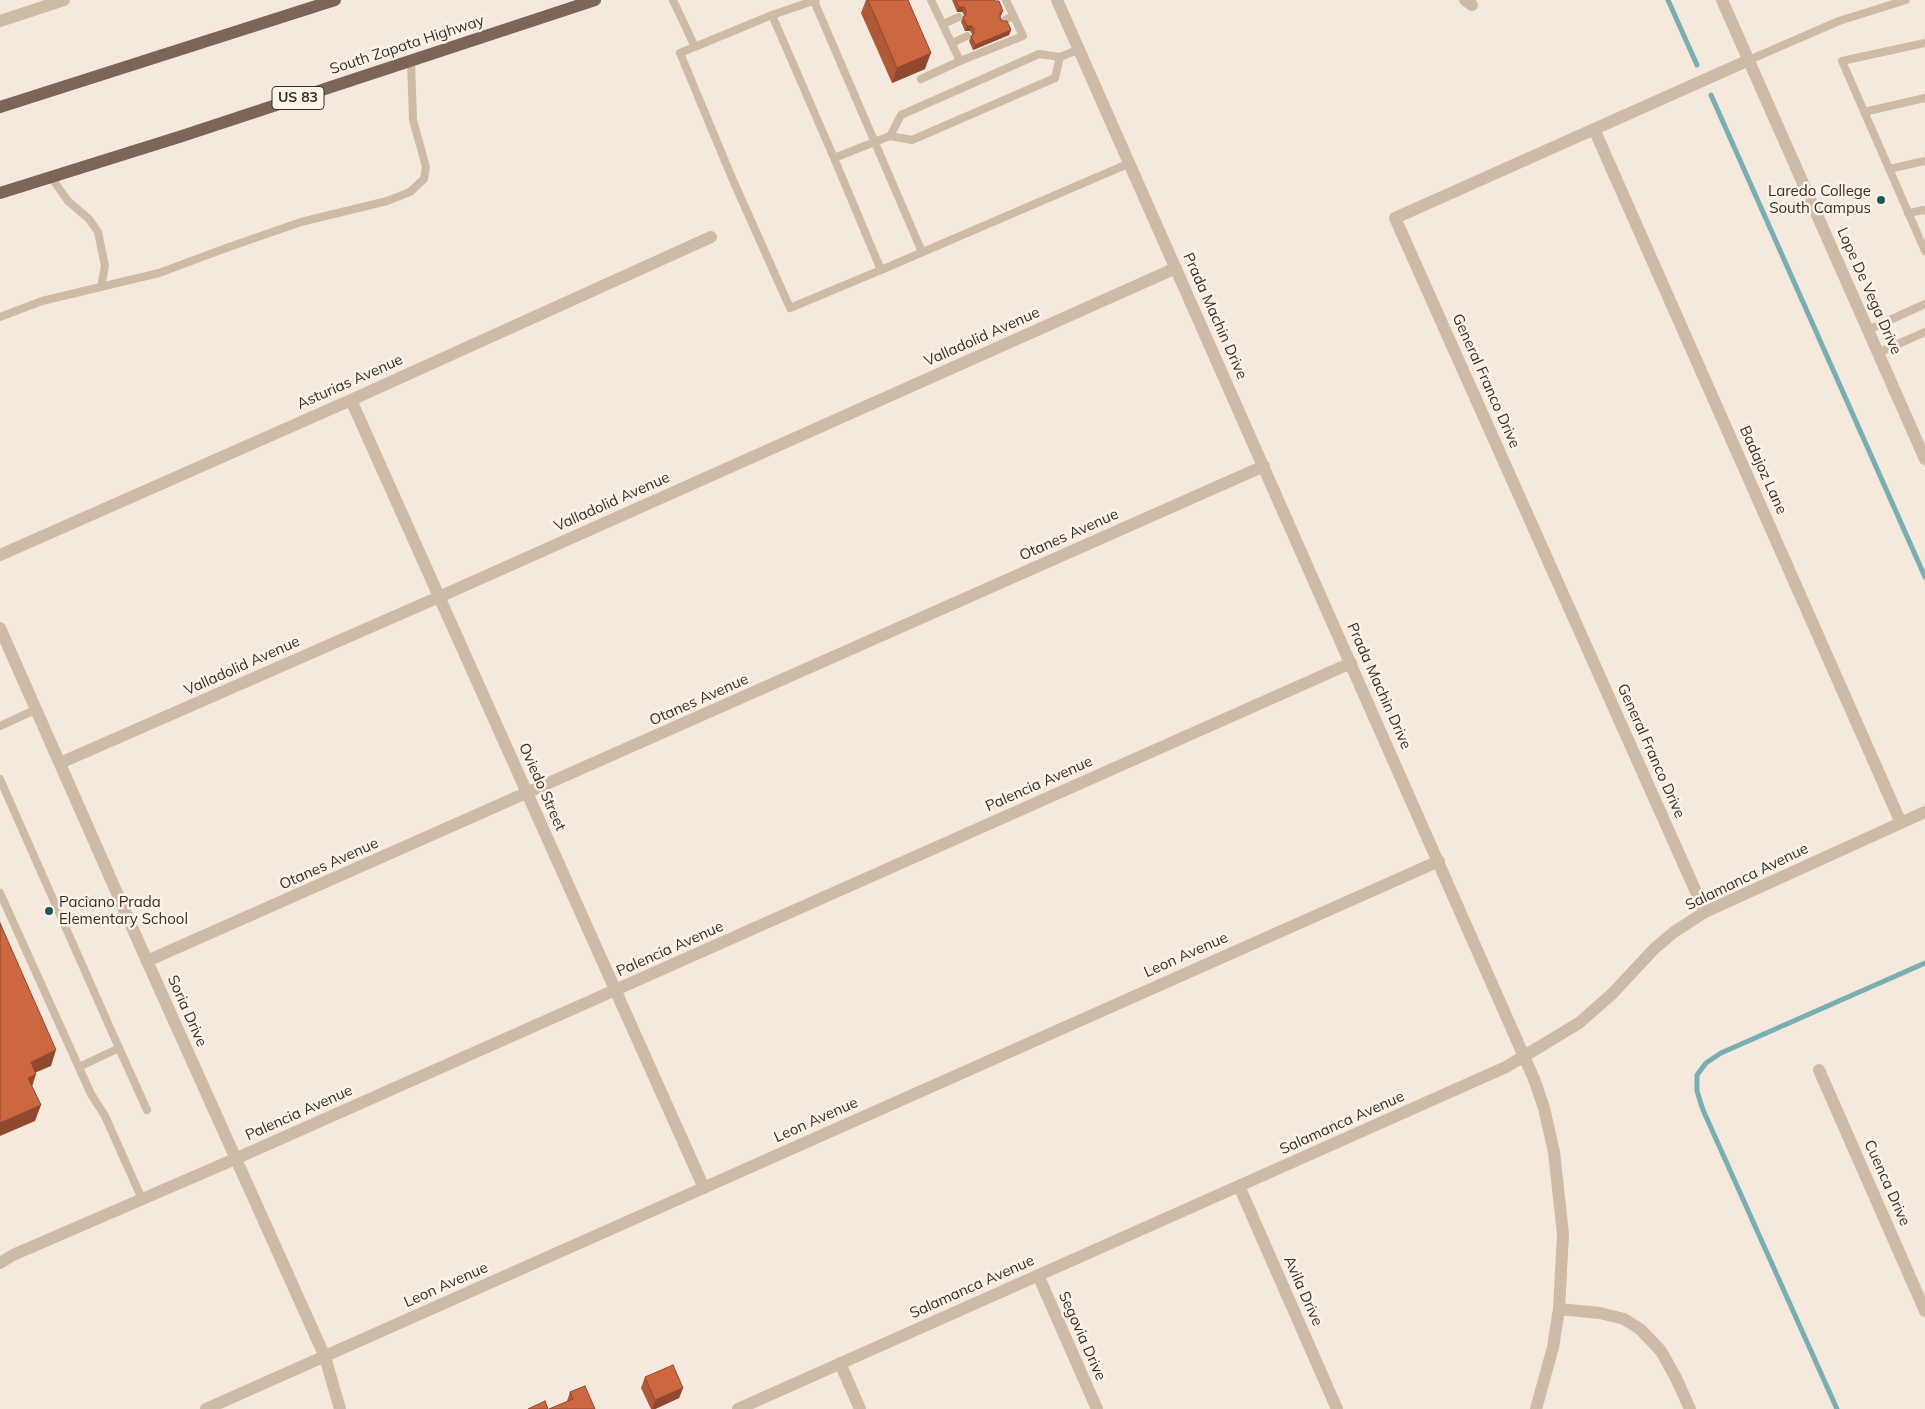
<!DOCTYPE html>
<html>
<head>
<meta charset="utf-8">
<style>
  body { margin:0 }
  canvas { display:block; background:#f4e9dc }
</style>
</head>
<body>
<canvas width="1925" height="1409"></canvas>
<script>
const g = document.querySelector('canvas').getContext('2d');
g.lineJoin = 'round';
const toPath = rows => new Path2D(rows.map(r => 'M' + r).join(''));
function strokePath(path, color, width, dash) { g.strokeStyle = color; g.lineWidth = width; g.lineCap = dash ? 'butt' : 'round'; g.setLineDash(dash || []); g.stroke(path); }
function paint(path, color) { g.fillStyle = color; g.fill(path, 'evenodd'); }
function write(font, color, halo, rows, align = 'center') {
  g.font = font + ' Mulish,sans-serif'; g.lineWidth = 5; g.setLineDash([]); g.textBaseline = 'middle'; g.strokeStyle = halo; g.fillStyle = color; for (const [text, x, y, turn = 0] of rows) {
    g.save(); g.translate(x, y); g.rotate((+turn || 0) * Math.PI / 180); g.textAlign = isNaN(turn) ? turn : align; if (halo) g.strokeText(text, 0, 0); g.fillText(text, 0, 0); g.restore();
  }
}
strokePath(toPath([
  [1668,0,1697,65],
  [1711,95,1925,577],
  [1837,1409,1703,1110,1697,1091,1697,1075,1706,1063,1721,1053,1925,963]
]), '#79afb3', 5);
strokePath(toPath([
  [673,0,695,47],
  [816,0,772,15,680,53,732,178,790,308,881,270],
  [931,0,960,61],
  [814,1,922,252],
  [772,15,834,158,890,136,912,140,1055,78,1060,57],
  [1003,21,1013,16],
  [943,24,959,17],
  [952,43,967,36],
  [1925,43,1842,61,1925,251],
  [1749,60,1839,21,1906,0],
  [921,79,960,61,1023,36,1006,0],
  [1864,112,1925,98],
  [890,136,901,115,1039,54,1060,57,1080,49],
  [834,158,881,270,1130,163],
  [1889,169,1925,161],
  [51,177,68,201,89,219,98,232,105,266,101,287],
  [1908,213,1925,210],
  [0,317,42,301,159,273,229,247,301,222,387,201,410,192,424,179,426,167,413,120,411,60],
  [1868,330,1925,304],
  [1878,353,1925,332],
  [0,726,37,709],
  [0,779,119,1048,79,1067],
  [0,893,91,1094,105,1116,142,1199],
  [119,1048,147,1110]
]), '#cdbaa7', 8);
strokePath(toPath([
  [1465,0,1472,5],
  [1722,0,1925,459],
  [0,21,64,0],
  [1594,129,1901,823],
  [351,400,704,1188],
  [0,555,351,400,711,237],
  [60,763,439,597,1176,268],
  [1705,912,1395,218,1749,60],
  [147,961,1264,466],
  [1819,1070,1925,1311],
  [235,1159,1351,663],
  [1239,1186,1337,1409],
  [1038,1275,1097,1409],
  [1559,1309,1600,1313,1624,1319,1640,1329,1661,1351,1676,1378,1690,1409],
  [840,1363,860,1409],
  [206,1409,1439,861],
  [738,1409,1506,1067,1579,1023,1612,994,1654,949,1674,932,1705,912,1925,812]
]), '#cdbaa7', 12);
strokePath(toPath([
  [1057,0,1534,1079,1544,1108,1554,1152,1563,1234,1559,1309,1553,1347,1536,1409],
  [0,628,147,961,325,1357,340,1409],
  [0,1263,13,1255,235,1159]
]), '#cdbaa7', 12);
strokePath(toPath([
  [0,107,335,0],
  [0,193,179,137,595,0]
]), '#7c6558', 12);
paint(toPath([
  [866,0,908,0,925,69,892,83,861,13],
  [952,0,994,0,1003,11,1000,18,1011,30,1009,35,973,50,969,41,972,34,970,31,965,31,961,22,964,15,962,12,957,12],
  [645,1377,683,1388,679,1398,655,1409,651,1409,641,1388],
  [570,1392,595,1409,567,1401]
]), '#b05938');
paint(toPath([
  [959,7,964,7,962,12,957,12],
  [967,26,972,26,970,31,965,31],
  [1011,30,1009,35,973,50,975,45],
  [931,53,925,69,892,83,897,68],
  [56,1050,51,1066,25,1077,31,1062],
  [36,1074,31,1090,28,1078],
  [41,1105,35,1121,0,1136,0,1123],
  [683,1388,679,1398,655,1409,652,1409,655,1400]
]), '#90482e');
const building = toPath([
  [868,0,908,0,931,53,897,68,868,0],
  [956,0,994,0,995,1,999,1,1003,11,1000,13,1000,18,1002,21,1007,21,1011,30,975,45,971,36,974,34,974,29,972,26,967,26,963,17,966,15,966,10,964,7,959,7,956,0],
  [0,923,56,1050,31,1062,36,1074,28,1078,41,1105,0,1123,0,923],
  [673,1365,683,1388,655,1400,645,1377,673,1365],
  [585,1386,595,1409,549,1409,573,1399,570,1392,585,1386],
  [545,1401,548,1409,528,1409,545,1401]
]);
paint(building, '#cd6741');
strokePath(building, '#90482e', 1);
for (const [x, y, r, color] of [
  [1881,200,5,"#1b575d"],
  [49,911,5,"#1b575d"]
]) { const dot = new Path2D(); dot.arc(x, y, r, 0, 2 * Math.PI); g.fillStyle = color; g.fill(dot); strokePath(dot, '#fbf3e9', 2); }
for (const [x, y, w] of [
  [298,98,52]
]) { const box = new Path2D(); box.roundRect(x - w / 2, y - 11.5, w, 23, 4); g.fillStyle = '#fbf3e9'; g.fill(box); strokePath(box, '#392e28', 1); }
write('bold 14px', '#392e28', null, [
  ["US 83",298,98]
]);
write('15px', '#392e28', '#fbf3e9', [
  ["South Zapata Highway",407,45,-18],
  ["Lope De Vega Drive",1869,291,66],
  ["Prada Machin Drive",1215,316,66],
  ["Valladolid Avenue",982,337,-24],
  ["General Franco Drive",1486,381,66],
  ["Asturias Avenue",350,382,-24],
  ["Badajoz Lane",1763,470,66],
  ["Valladolid Avenue",612,502,-24],
  ["Otanes Avenue",1069,535,-24],
  ["Valladolid Avenue",242,666,-24],
  ["Prada Machin Drive",1379,686,66],
  ["Otanes Avenue",699,700,-24],
  ["General Franco Drive",1651,751,66],
  ["Palencia Avenue",1039,784,-24],
  ["Oviedo Street",542,787,66],
  ["Otanes Avenue",329,864,-24],
  ["Salamanca Avenue",1747,877,-26],
  ["Palencia Avenue",670,949,-24],
  ["Leon Avenue",1186,955,-24],
  ["Soria Drive",187,1011,66],
  ["Palencia Avenue",299,1113,-24],
  ["Leon Avenue",816,1120,-24],
  ["Salamanca Avenue",1342,1123,-24],
  ["Cuenca Drive",1887,1183,66],
  ["Leon Avenue",446,1285,-24],
  ["Salamanca Avenue",972,1287,-24],
  ["Avila Drive",1303,1291,66],
  ["Segovia Drive",1082,1336,66]
]);
write('15px', '#392e28', '#fbf3e9', [
  ["Laredo College",1871,191],
  ["South Campus",1871,208],
  ["Paciano Prada",59,902,"left"],
  ["Elementary School",59,919,"left"]
], 'right');
</script>
</body>
</html>
